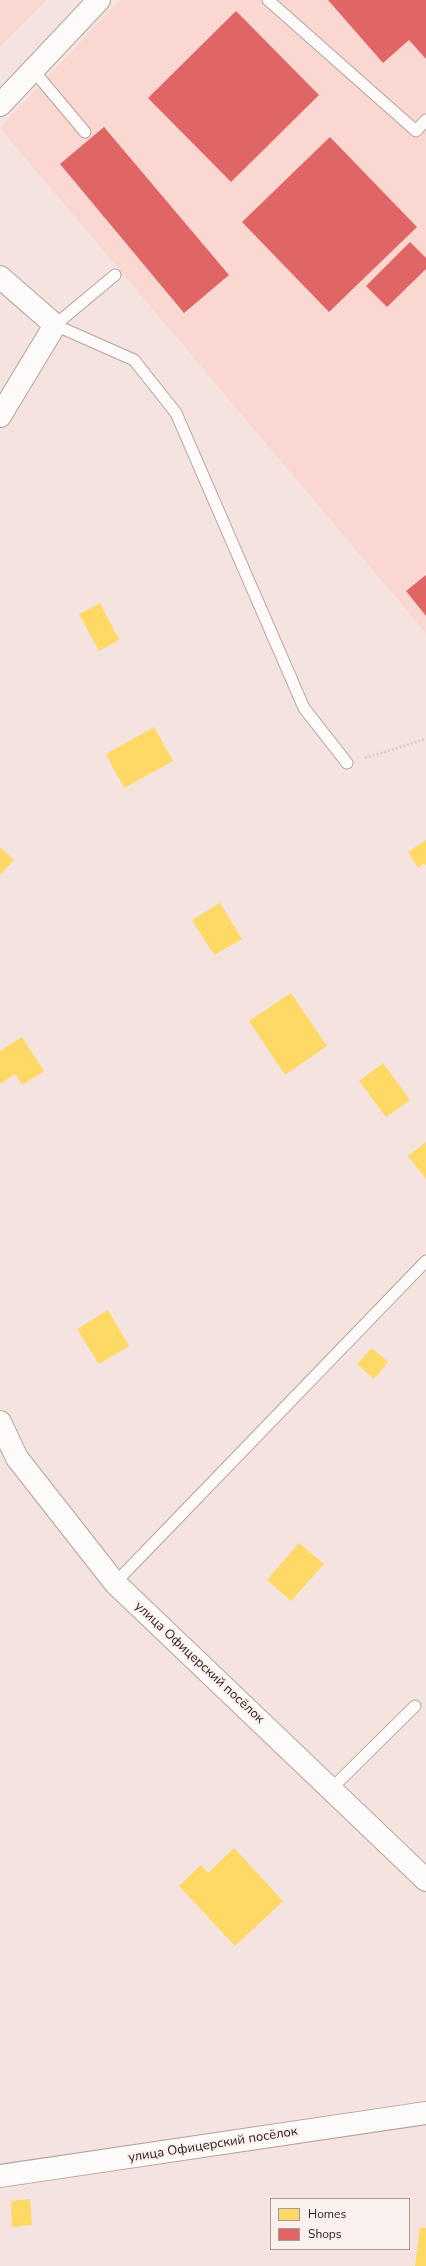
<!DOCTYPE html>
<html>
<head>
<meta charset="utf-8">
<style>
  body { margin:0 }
  #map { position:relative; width:426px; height:2266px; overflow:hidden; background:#f4e3df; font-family:"Nunito Sans",sans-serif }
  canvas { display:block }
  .legend { position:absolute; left:270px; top:2198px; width:140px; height:52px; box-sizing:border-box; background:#faf0ed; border:1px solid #a89a97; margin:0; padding:5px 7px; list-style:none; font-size:12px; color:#2c1a16 }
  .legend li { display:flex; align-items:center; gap:8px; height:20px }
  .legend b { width:20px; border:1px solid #a89a97 }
</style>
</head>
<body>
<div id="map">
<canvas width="426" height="2266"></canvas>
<ul class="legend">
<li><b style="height:11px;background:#ffd966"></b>Homes</li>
<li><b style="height:11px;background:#e06666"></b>Shops</li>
</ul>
</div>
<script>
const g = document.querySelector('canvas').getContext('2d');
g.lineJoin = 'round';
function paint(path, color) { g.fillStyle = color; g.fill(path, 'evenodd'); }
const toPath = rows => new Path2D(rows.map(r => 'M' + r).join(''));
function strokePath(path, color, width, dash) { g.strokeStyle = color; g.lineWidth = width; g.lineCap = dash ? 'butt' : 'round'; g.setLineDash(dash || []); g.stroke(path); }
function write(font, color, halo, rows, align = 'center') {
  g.font = font + ' "Nunito Sans",sans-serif'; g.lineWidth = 4; g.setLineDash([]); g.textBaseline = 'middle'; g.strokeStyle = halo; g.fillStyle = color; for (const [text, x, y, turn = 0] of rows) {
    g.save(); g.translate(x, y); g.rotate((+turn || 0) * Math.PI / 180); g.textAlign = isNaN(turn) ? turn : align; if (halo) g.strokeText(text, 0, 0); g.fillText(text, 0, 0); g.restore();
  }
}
paint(toPath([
  [0,0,47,0,0,47],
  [120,0,426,0,426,633,0,128]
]), '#fad7d0');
paint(toPath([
  [100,603,119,640,99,651,79,614],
  [154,727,173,761,124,788,106,754],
  [426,840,426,866,424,863,418,868,408,852],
  [0,847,14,860,0,875],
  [220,903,242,939,214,955,192,920],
  [291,993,327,1046,285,1075,249,1021],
  [22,1037,44,1071,22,1085,15,1074,0,1084,0,1051],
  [383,1063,410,1100,386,1117,359,1081],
  [426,1142,426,1179,408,1156],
  [108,1310,129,1346,99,1364,77,1329],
  [372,1348,388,1362,374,1379,357,1364],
  [299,1543,324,1564,291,1601,267,1580],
  [234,1848,283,1901,235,1946,179,1886,201,1865,208,1873],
  [30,2199,32,2225,12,2227,11,2201],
  [420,2227,426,2228,426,2266,415,2266]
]), '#ffd966');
paint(toPath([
  [328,0,426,0,426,59,409,40,383,63],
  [236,11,319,95,231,182,148,98],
  [104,127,229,275,184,313,60,164],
  [330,137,417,227,329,312,242,222],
  [410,242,426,258,426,269,387,307,366,286],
  [426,575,426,616,406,591]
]), '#e06666');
const service = toPath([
  [268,0,416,131,426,120],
  [33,70,85,132],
  [115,275,55,325,134,360,176,413,304,708,347,763],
  [115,1583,426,1261],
  [332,1788,415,1706]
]);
const minor = toPath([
  [0,105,99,0],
  [0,277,55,325,0,416],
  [0,1422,17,1458,115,1583,426,1880],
  [0,2176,426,2113]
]);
strokePath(service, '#b4a3a0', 13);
strokePath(minor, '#b4a3a0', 24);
strokePath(toPath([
  [365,758,426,739]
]), '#d3cecc', 2.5, [2, 2]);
strokePath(service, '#fdfbfa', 11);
strokePath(minor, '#fdfbfa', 22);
write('13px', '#2c1a16', '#faf0ed', [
  ["улица Офицерский посёлок",199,1663,43],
  ["улица Офицерский посёлок",213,2145,-9]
]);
</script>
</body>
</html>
